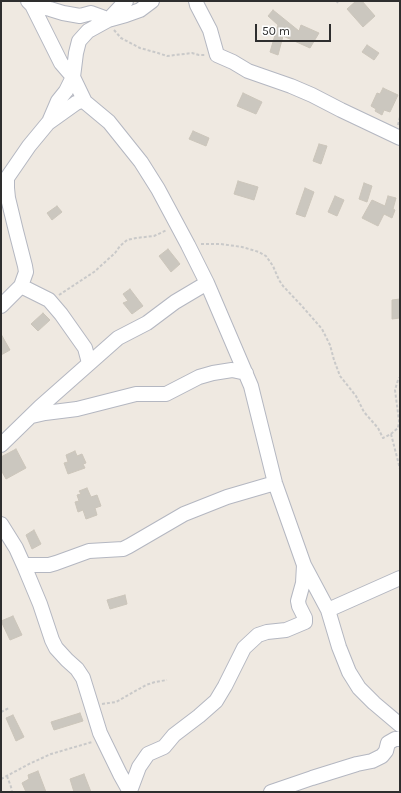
<!DOCTYPE html>
<html>
<head>
<meta charset="utf-8">
<style>
  body { margin:0 }
  #map { position:relative; width:401px; height:793px; overflow:hidden; background:#efe9e1; font-family:Karla,sans-serif }
  canvas { display:block }
  .frame { position:absolute; inset:0; border:2px solid #2e2e2e; pointer-events:none }
  .scale { position:absolute; left:255px; top:24px; width:76px; height:18px; box-sizing:border-box; border:2px solid #2e2e2e; border-top:0; padding-left:5px; font-size:12px; line-height:14px; white-space:nowrap; color:#2e2e2e; -webkit-text-stroke:3px #fff; paint-order:stroke }
</style>
</head>
<body>
<div id="map">
<canvas width="401" height="793"></canvas>
<div class="frame"></div>
<div class="scale">50 m</div>
</div>
<script>
const g = document.querySelector('canvas').getContext('2d');
g.lineJoin = 'round';
function paint(path, color) { g.fillStyle = color; g.fill(path, 'evenodd'); }
const toPath = rows => new Path2D(rows.map(r => 'M' + r).join(''));
function strokePath(path, color, width, dash) { g.strokeStyle = color; g.lineWidth = width; g.lineCap = dash ? 'butt' : 'round'; g.setLineDash(dash || []); g.stroke(path); }
const building = toPath([
  [356,1,362,1,375,16,363,27,347,9,356,1],
  [273,10,299,31,301,25,319,33,310,48,283,36,278,55,270,52,278,25,268,16,273,10],
  [367,45,379,53,374,60,362,52,367,45],
  [383,88,398,95,390,112,384,110,382,115,375,111,376,109,371,106,377,93,380,94,383,88],
  [243,93,262,102,256,114,237,106,243,93],
  [193,131,209,138,206,146,189,139,193,131],
  [319,144,327,146,321,164,313,161,319,144],
  [238,181,258,187,254,200,234,194,238,181],
  [364,183,372,186,367,202,359,199,364,183],
  [305,188,314,192,305,217,296,214,305,188],
  [335,196,344,200,337,216,328,212,335,196],
  [388,196,396,198,393,209,395,210,392,218,384,214,378,226,362,218,372,200,385,206,388,196],
  [57,206,62,212,52,220,47,213,57,206],
  [168,249,180,264,171,272,159,256,168,249],
  [130,289,143,306,132,314,123,303,128,301,123,294,130,289],
  [400,299,400,318,392,319,392,300,400,299],
  [43,313,50,320,38,331,31,324,43,313],
  [1,334,10,350,1,355,1,334],
  [16,449,26,468,6,479,1,470,1,457,16,449],
  [75,451,77,456,82,454,86,463,83,464,85,468,68,474,64,463,68,462,66,455,75,451],
  [87,488,91,497,97,495,101,506,95,508,97,515,86,519,83,510,78,512,75,502,79,501,77,495,81,494,79,491,87,488],
  [34,530,41,544,32,549,26,535,34,530],
  [125,595,127,604,110,609,107,600,125,595],
  [13,616,22,635,10,640,1,621,13,616],
  [80,713,83,721,54,730,51,722,80,713],
  [13,715,24,737,16,741,6,718,13,715],
  [38,771,46,792,26,792,22,783,29,779,28,775,38,771],
  [84,774,91,792,74,792,70,779,84,774]
]);
paint(building, '#cbc7bf');
strokePath(building, '#cbc5ba', 1);
const minor = toPath([
  [28,1,32,5,61,63,73,77,85,102,109,122,141,162,158,189,188,245,207,283,251,386,275,483,304,565,328,610,339,647,349,672,359,688,374,703,400,725],
  [196,1,197,5,210,30,217,55,233,62,248,71,291,86,312,95,341,110,400,138],
  [32,5,50,9,63,13,80,16,91,13,102,17,108,20],
  [108,20,126,1],
  [49,122,58,101,66,91,73,77,76,53,79,41,88,31,108,20,126,15,140,10,152,1],
  [21,286,49,300,61,314,85,348,89,363],
  [1,306,21,286,26,272,25,266,16,231,8,198,7,188,7,178,29,146,48,123,76,103,81,101,85,102],
  [32,416,45,413,77,409,136,394,166,394,199,377,213,373,232,370,246,373],
  [1,445,40,407,118,338,147,323,175,302,207,283],
  [1,524,16,548,25,568,29,565,49,565,56,563,89,551,123,549,129,546,184,514,227,497,275,483],
  [25,568,40,604,52,640,56,648,67,660,77,669,83,678,100,733,120,774,130,792],
  [328,610,400,578],
  [130,791,139,767,148,754,164,747,174,735,199,716,216,701,225,686,244,648,258,635,267,632,286,630,305,622,305,618,299,606,298,601,303,583,304,565],
  [271,792,312,778,357,764,372,761,382,756,386,751,388,743,395,739,400,739]
]);
strokePath(minor, '#b4b7c1', 16);
strokePath(toPath([
  [337,3,338,1],
  [114,30,121,38,140,48,158,53,167,56,192,53,199,55,206,55],
  [398,125,400,117],
  [201,244,221,244,242,247,259,252,266,256,273,266,279,280,283,286,301,305,322,329,330,345,334,360,340,376,356,396,364,412,378,428,383,438,391,434,398,428,399,421,395,390,398,380,400,377],
  [59,295,94,272,115,253,120,246,127,240,136,238,154,236,167,230],
  [391,434,400,469],
  [102,704,116,702,146,685,155,682,167,680],
  [1,712,9,708],
  [7,776,11,787,12,792],
  [1,779,31,763,51,754,92,742]
]), '#c9c9c9', 2, [3, 2]);
strokePath(minor, '#fff', 14);
</script>
</body>
</html>
